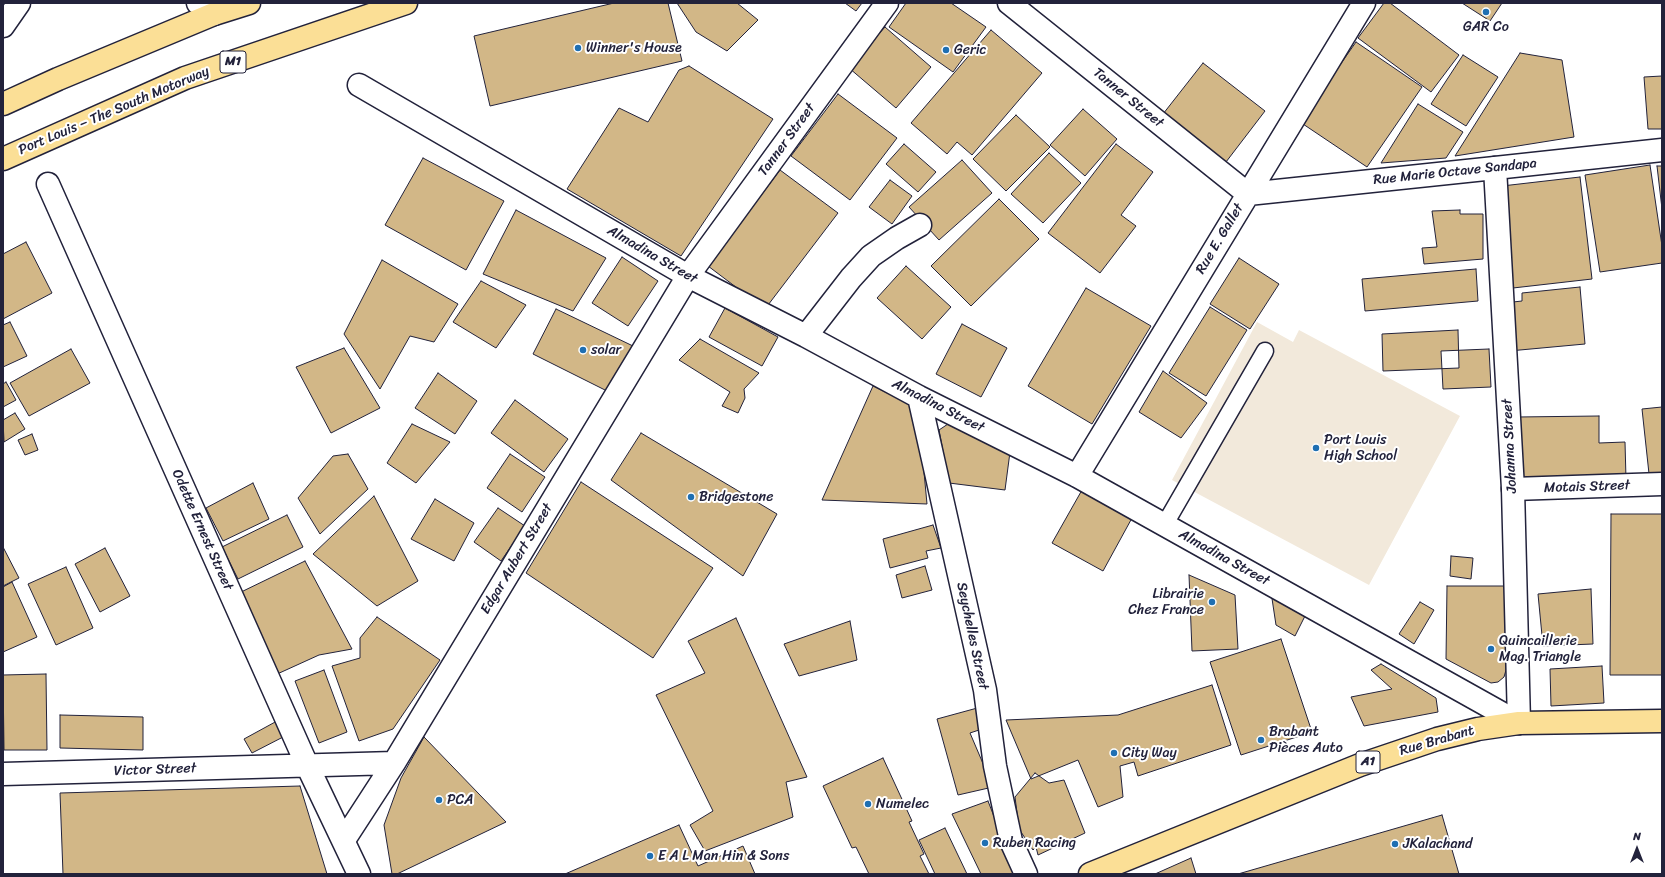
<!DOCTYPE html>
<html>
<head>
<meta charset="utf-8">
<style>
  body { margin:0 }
  #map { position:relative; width:1665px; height:877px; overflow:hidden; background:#fff; font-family:Sriracha,sans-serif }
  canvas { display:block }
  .frame { position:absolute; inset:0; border:4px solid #22223b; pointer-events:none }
  .north { position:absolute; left:1617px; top:829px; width:40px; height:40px; -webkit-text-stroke:3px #fff; paint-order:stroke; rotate:0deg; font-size:11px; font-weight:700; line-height:16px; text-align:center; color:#22223b }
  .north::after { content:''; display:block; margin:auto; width:14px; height:18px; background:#22223b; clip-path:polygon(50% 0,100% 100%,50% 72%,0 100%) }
</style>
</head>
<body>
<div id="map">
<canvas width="1665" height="877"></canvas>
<div class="frame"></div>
<div class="north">N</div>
</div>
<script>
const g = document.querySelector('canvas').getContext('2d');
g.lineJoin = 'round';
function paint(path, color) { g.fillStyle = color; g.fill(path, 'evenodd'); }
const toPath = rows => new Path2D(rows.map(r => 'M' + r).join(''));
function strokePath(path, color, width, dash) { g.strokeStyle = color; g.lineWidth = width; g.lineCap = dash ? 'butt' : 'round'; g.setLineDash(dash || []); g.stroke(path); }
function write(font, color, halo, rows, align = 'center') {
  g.font = font + ' Sriracha,sans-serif'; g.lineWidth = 4; g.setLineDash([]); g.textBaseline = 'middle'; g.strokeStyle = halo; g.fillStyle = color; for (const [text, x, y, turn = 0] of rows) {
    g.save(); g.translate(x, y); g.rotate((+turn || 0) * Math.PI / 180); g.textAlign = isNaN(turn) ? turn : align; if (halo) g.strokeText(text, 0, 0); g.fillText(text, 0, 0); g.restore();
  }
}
paint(toPath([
  [1257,322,1293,342,1299,330,1460,416,1369,585,1172,480]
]), '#f2e9db');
const building = toPath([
  [614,3,668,3,682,61,490,106,474,36,614,3],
  [677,3,737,3,758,20,727,51,696,32,677,3],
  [845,3,862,3,856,11,845,3],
  [906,3,951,3,986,27,953,72,889,27,906,3],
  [1384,3,1390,3,1459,55,1431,92,1358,38,1384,3],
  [1462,3,1502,3,1490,21,1462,3],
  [885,27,931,67,896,108,849,68,885,27],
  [991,30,1042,73,972,155,957,142,947,154,911,123,991,30],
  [1356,42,1422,87,1367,167,1300,122,1356,42],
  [1520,53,1562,60,1574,137,1455,156,1520,53],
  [1463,55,1498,77,1466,126,1431,104,1463,55],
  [1203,63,1265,111,1226,162,1163,114,1203,63],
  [689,66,773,119,681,256,567,189,619,108,648,122,679,70,689,66],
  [1662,76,1662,129,1648,129,1644,77,1662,76],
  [838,94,897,138,850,200,791,156,838,94],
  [1418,104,1463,132,1446,158,1381,163,1418,104],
  [1083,109,1117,139,1085,176,1050,145,1083,109],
  [1016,115,1050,147,1006,191,973,159,1016,115],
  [904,144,936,172,918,192,886,164,904,144],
  [1116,144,1153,172,1121,215,1136,226,1100,273,1048,233,1116,144],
  [1049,153,1081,183,1043,223,1011,194,1049,153],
  [423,158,504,201,466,270,385,225,423,158],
  [962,160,992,193,939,240,909,207,962,160],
  [1650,165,1662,246,1662,263,1600,272,1585,175,1650,165],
  [1657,166,1662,166,1662,209,1657,166],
  [780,170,838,213,765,309,708,266,780,170],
  [1580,177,1592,279,1513,288,1502,186,1580,177],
  [890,180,912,196,892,224,869,207,890,180],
  [999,199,1039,239,971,306,931,266,999,199],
  [516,210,606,258,573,311,483,274,516,210],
  [1460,210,1460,214,1483,214,1483,259,1424,264,1422,248,1437,247,1432,211,1460,210],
  [26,242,52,293,3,319,3,254,26,242],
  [622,257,658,281,628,326,592,303,622,257],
  [1239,258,1279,284,1250,329,1210,304,1239,258],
  [382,260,458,304,434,342,410,336,380,389,344,334,382,260],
  [906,266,951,307,922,339,877,298,906,266],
  [1476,269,1478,301,1365,311,1362,279,1476,269],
  [481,281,526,305,496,348,453,322,481,281],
  [1580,287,1585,344,1509,351,1504,303,1522,301,1522,293,1580,287],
  [1086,288,1151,326,1092,424,1028,386,1086,288],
  [1210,307,1247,330,1206,396,1169,373,1210,307],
  [725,308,778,337,762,366,709,337,725,308],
  [556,309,633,346,607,391,533,354,556,309],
  [10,322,27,356,3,367,3,325,10,322],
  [962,324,1007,348,981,397,936,374,962,324],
  [1458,330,1459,368,1383,371,1382,334,1458,330],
  [700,339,759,373,744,389,745,398,738,413,722,406,730,392,679,360,700,339],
  [344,348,380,408,331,433,296,367,344,348],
  [71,349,90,383,29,416,10,383,71,349],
  [1489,349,1491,387,1443,389,1441,351,1489,349],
  [1163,371,1207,403,1181,438,1139,412,1163,371],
  [438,373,477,401,455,434,415,408,438,373],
  [6,382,16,400,3,407,3,384,6,382],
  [873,386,918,408,927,504,822,500,873,386],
  [515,400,568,439,544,472,491,433,515,400],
  [1662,407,1662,482,1650,483,1642,409,1662,407],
  [15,413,25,429,4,442,3,420,15,413],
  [1599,416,1599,443,1625,442,1626,479,1519,482,1517,417,1599,416],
  [954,420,1010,452,1005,490,949,483,939,430,954,420],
  [412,424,450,442,416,483,387,463,412,424],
  [641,433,777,514,743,576,611,480,641,433],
  [32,434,38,450,25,455,18,440,32,434],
  [348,454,368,489,320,534,298,498,333,456,348,454],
  [510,454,545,477,522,512,487,488,510,454],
  [581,482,713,568,653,658,526,573,581,482],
  [253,483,269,519,223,541,206,508,253,483],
  [1082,490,1132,518,1103,571,1052,543,1082,490],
  [374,496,418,581,377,606,313,554,374,496],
  [435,499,474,523,454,561,411,539,435,499],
  [498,508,525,526,501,561,474,542,498,508],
  [1611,514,1662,514,1662,675,1610,675,1611,514],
  [287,515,303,547,238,579,222,547,287,515],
  [933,525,941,548,926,551,928,558,890,568,883,539,933,525],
  [3,547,19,578,3,586,3,547],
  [105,548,130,596,100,612,75,564,105,548],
  [1451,556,1473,558,1471,579,1450,576,1451,556],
  [305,561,352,649,319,655,275,675,237,594,305,561],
  [925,566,932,590,902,598,896,575,925,566],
  [66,567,93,628,56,645,28,584,66,567],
  [1189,575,1235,595,1238,649,1192,651,1189,575],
  [12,582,37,637,3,652,3,587,12,582],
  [1447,586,1507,586,1506,670,1504,677,1498,682,1491,683,1446,659,1447,586],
  [1591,589,1593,644,1543,646,1538,594,1591,589],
  [1271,592,1307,612,1295,636,1276,625,1271,592],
  [1420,602,1434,610,1414,644,1399,634,1420,602],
  [377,617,440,660,393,729,359,741,332,666,360,658,360,638,377,617],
  [736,618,807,777,786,782,793,817,705,851,690,825,713,811,656,695,705,673,688,641,736,618],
  [850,621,857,660,799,676,784,644,850,621],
  [1281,639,1312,732,1241,755,1210,662,1281,639],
  [1381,664,1436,698,1438,712,1364,726,1351,697,1392,689,1371,670,1381,664],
  [1602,666,1604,703,1551,706,1550,669,1602,666],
  [324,670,347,732,319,743,295,681,324,670],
  [46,674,47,750,4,750,3,675,46,674],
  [1212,685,1231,745,1138,776,1134,762,1120,766,1123,797,1098,807,1078,760,1031,779,1006,720,1118,715,1212,685],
  [981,707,985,728,970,733,993,787,958,795,937,719,981,707],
  [60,715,143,717,143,750,60,748,60,715],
  [277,721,285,736,252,753,244,739,277,721],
  [424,737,506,822,397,874,392,874,384,825,401,778,424,737],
  [883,758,912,821,909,822,924,854,920,856,929,874,869,874,856,847,852,848,823,786,883,758],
  [1035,773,1049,783,1064,780,1085,833,1038,855,1036,847,1033,850,1019,829,1015,797,1035,773],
  [300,786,327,874,63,874,60,793,300,786],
  [988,801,1016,873,1014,874,981,874,952,814,988,801],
  [1442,815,1459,874,1238,874,1442,815],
  [679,825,698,866,743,846,755,874,565,874,679,825],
  [945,828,967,874,935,874,919,840,945,828],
  [1191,858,1196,874,1155,874,1191,858]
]);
paint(building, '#d2b787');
strokePath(building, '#22223b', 1);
const service = toPath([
  [1165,524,1265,351]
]);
const minor = toPath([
  [198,3,214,14],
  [1009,3,1248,194,1495,168],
  [3,26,19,3],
  [359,85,688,276,806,336,919,397,1077,476,1519,723],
  [48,184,307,765,359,874],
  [806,336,851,278,871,256,897,238,920,225],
  [919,397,985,690,995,766,1011,841,1026,874],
  [1077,476,1364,3],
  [1513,489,1662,484],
  [3,774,394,763],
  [344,840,394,763,688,276,887,3]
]);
const tertiary = toPath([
  [1519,723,1513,489,1495,168,1662,150]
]);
const primary = toPath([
  [1090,874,1360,765,1437,739,1478,729,1519,723,1662,721]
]);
const trunk = toPath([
  [3,104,58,79,214,14,249,3],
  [3,159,185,78,406,3]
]);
strokePath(service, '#22223b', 19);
strokePath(minor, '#22223b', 25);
strokePath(tertiary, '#22223b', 25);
strokePath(primary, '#22223b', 25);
strokePath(trunk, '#22223b', 25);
strokePath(service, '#fff', 16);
strokePath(minor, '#fff', 22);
strokePath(tertiary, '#fff', 22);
strokePath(primary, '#fbdf96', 22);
strokePath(trunk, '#fbdf96', 22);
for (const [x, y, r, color] of [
  [1486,12,4,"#1f6fb2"],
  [578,48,4,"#1f6fb2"],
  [946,50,4,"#1f6fb2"],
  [583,350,4,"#1f6fb2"],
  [1316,448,4,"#1f6fb2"],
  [691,497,4,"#1f6fb2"],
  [1212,602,4,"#1f6fb2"],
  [1491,649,4,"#1f6fb2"],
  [1261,740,4,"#1f6fb2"],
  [1114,753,4,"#1f6fb2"],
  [439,800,4,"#1f6fb2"],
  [868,804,4,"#1f6fb2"],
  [985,843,4,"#1f6fb2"],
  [1395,844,4,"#1f6fb2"],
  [650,856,4,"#1f6fb2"]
]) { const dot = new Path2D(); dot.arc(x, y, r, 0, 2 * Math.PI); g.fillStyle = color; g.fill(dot); strokePath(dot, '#fff', 1.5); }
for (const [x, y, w] of [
  [233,62,26],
  [1368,762,24]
]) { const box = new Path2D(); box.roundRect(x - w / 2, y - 11, w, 22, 3); g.fillStyle = '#fff'; g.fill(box); strokePath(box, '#22223b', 1); }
write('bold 13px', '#22223b', null, [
  ["M1",233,62],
  ["A1",1368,762]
]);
write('14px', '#22223b', '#fff', [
  ["GAR Co",1486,27,"center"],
  ["Winner's House",586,48],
  ["Geric",954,50],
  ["solar",591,350],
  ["Port Louis",1324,440],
  ["High School",1324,456],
  ["Bridgestone",699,497],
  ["Librairie",1204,594,"right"],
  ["Chez France",1204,610,"right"],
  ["Quincaillerie",1499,641],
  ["Mag. Triangle",1499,657],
  ["Brabant",1269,732],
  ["Pièces Auto",1269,748],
  ["City Way",1122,753],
  ["PCA",447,800],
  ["Numelec",876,804],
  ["Ruben Racing",993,843],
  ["JKalachand",1403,844],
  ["E A L Man Hin & Sons",658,856]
], 'left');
write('14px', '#22223b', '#fff', [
  ["Tanner Street",1128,98,39],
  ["Port Louis – The South Motorway",114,111,-23],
  ["Tanner Street",787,140,-54],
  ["Rue Marie Octave Sandapa",1455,172,-6],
  ["Rue E. Gallet",1220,239,-59],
  ["Almadina Street",652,255,30],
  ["Almadina Street",938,406,27],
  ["Johanna Street",1510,446,-93],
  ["Motais Street",1587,487,-2],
  ["Odette Ernest Street",202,530,66],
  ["Almadina Street",1224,558,29],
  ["Edgar Aubert Street",517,559,-59],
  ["Seychelles Street",972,636,78],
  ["Rue Brabant",1437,741,-16],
  ["Victor Street",155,770,-2]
]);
</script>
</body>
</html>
